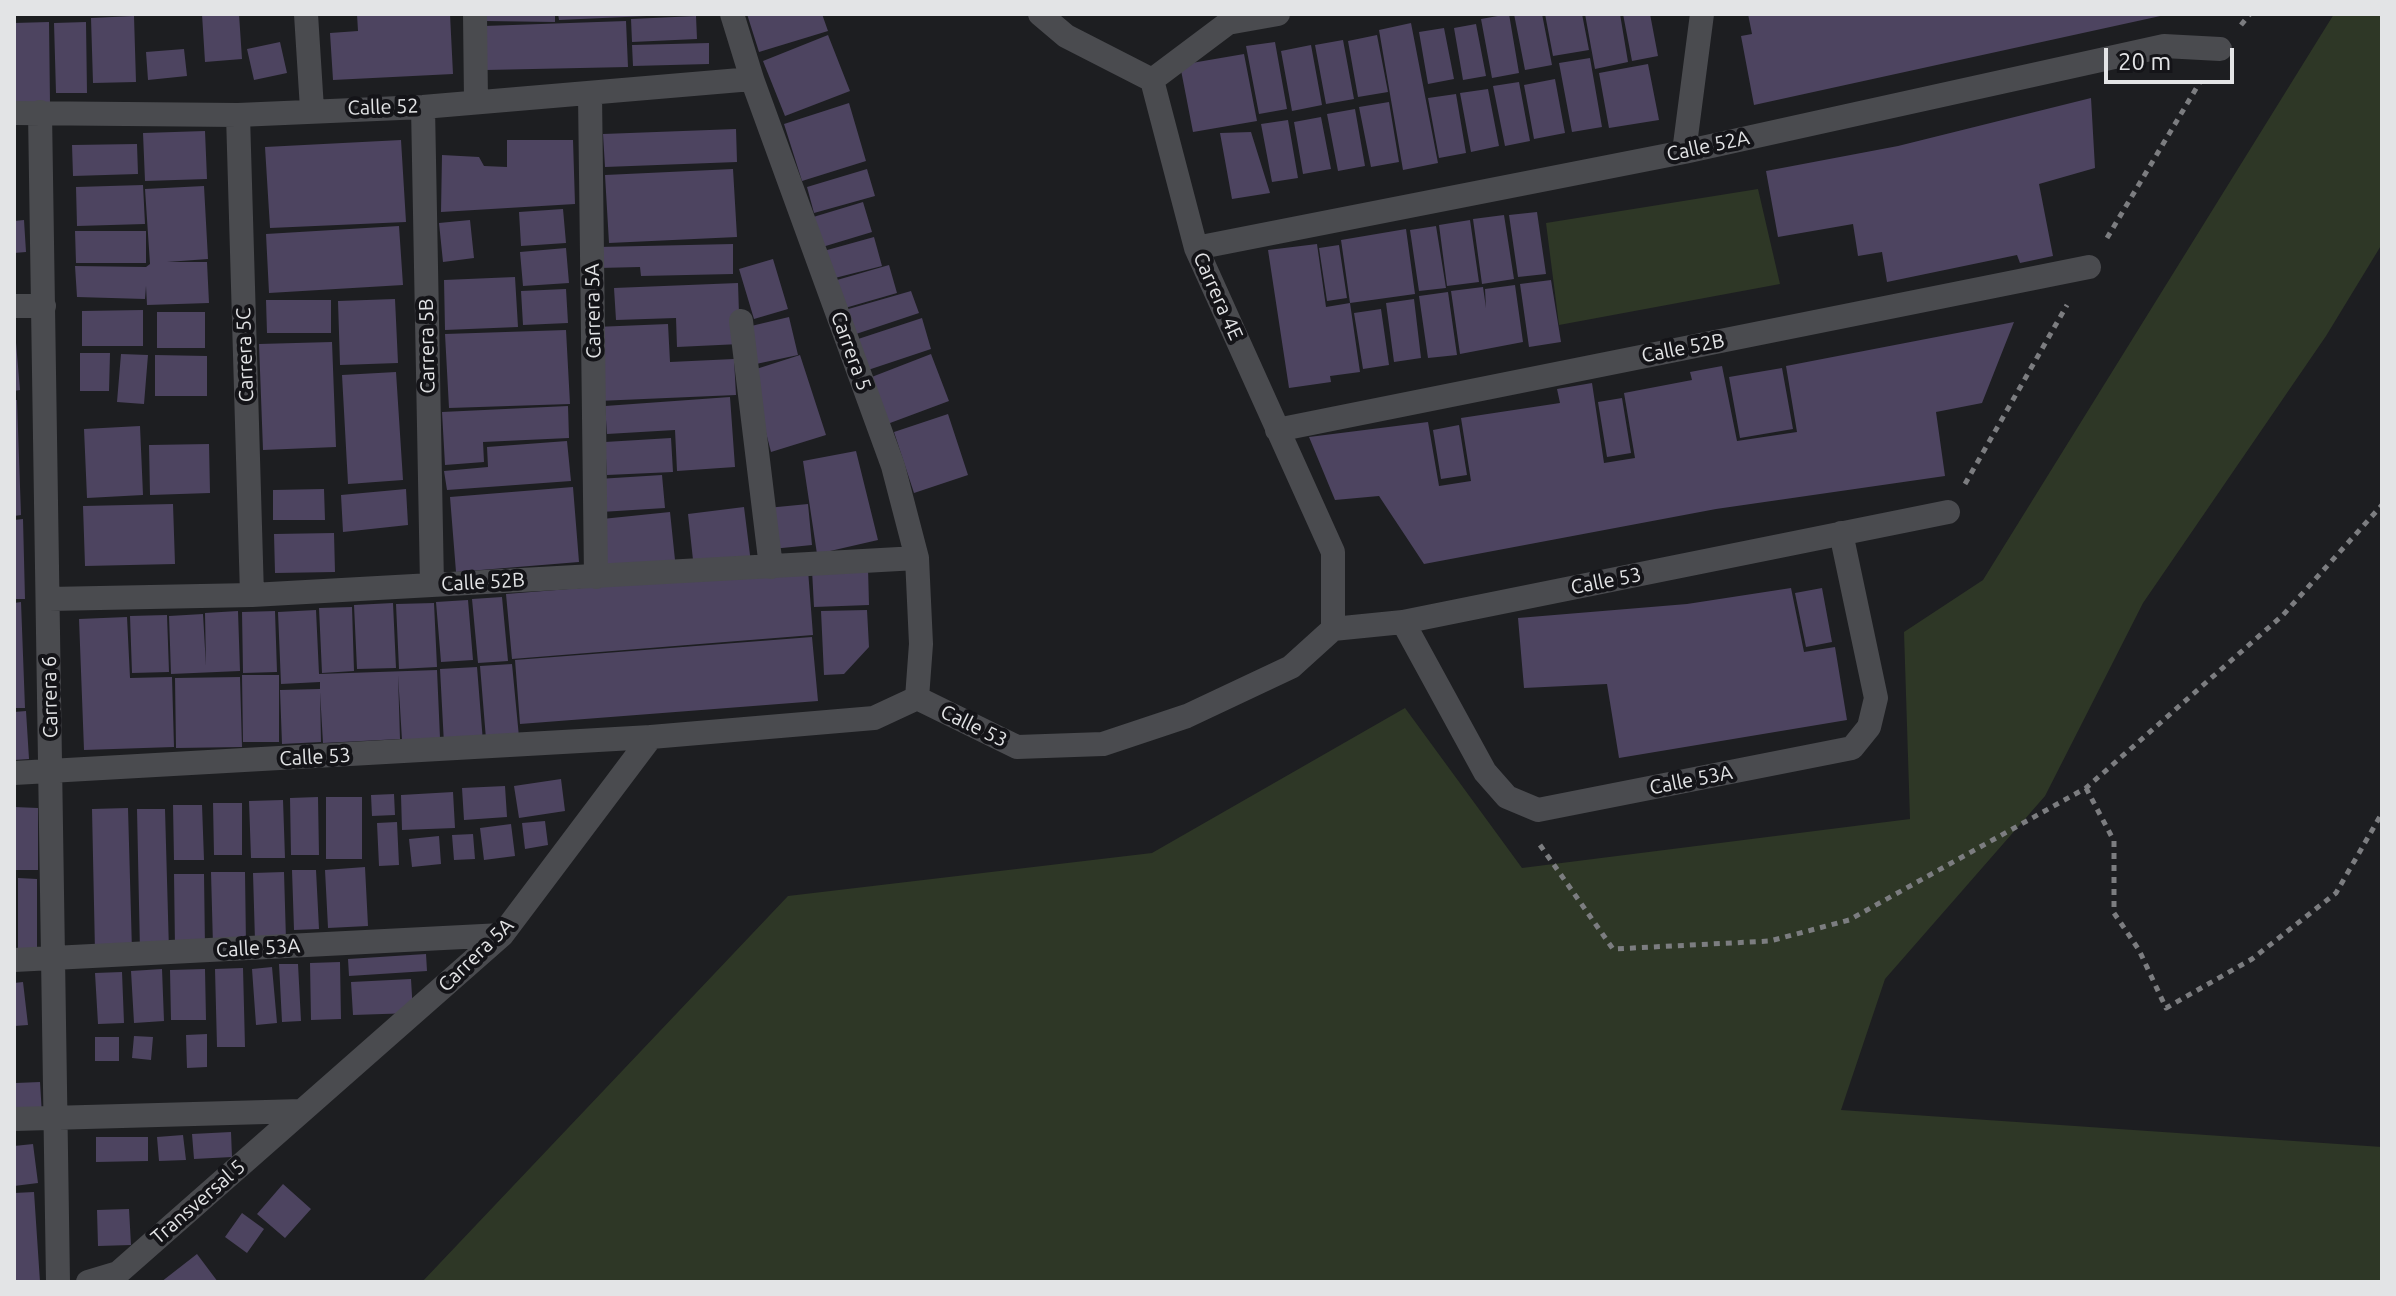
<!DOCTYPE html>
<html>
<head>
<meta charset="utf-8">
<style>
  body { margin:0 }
  #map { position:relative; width:2396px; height:1296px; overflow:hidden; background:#1d1e21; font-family:Ubuntu,sans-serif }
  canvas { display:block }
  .frame { position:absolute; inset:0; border:16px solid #e3e4e6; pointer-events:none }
  .scale { position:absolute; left:2104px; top:48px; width:130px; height:36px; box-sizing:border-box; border:4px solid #e3e4e6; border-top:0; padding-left:10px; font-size:24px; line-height:28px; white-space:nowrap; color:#e3e4e6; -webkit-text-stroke:6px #141418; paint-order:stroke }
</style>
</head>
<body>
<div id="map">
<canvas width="2396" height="1296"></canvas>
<div class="frame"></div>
<div class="scale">20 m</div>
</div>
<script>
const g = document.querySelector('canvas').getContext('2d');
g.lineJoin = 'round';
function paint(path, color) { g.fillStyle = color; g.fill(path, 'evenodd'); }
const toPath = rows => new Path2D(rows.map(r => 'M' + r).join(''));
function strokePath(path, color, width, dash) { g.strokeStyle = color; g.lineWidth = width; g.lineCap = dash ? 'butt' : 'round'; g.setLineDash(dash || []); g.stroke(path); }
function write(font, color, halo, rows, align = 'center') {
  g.font = font + ' Ubuntu,sans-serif'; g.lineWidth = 8; g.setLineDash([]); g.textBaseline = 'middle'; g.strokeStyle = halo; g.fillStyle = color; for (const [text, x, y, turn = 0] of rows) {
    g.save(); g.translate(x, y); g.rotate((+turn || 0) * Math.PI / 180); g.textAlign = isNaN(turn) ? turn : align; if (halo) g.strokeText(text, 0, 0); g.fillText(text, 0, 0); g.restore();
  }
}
paint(toPath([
  [2334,14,2382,14,2382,244,2326,336,2143,603,2045,796,1885,979,1841,1110,2382,1147,2382,1282,422,1282,788,896,1152,853,1405,708,1522,868,1910,819,1904,632,1983,580],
  [1758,189,1780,284,1559,325,1546,223]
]), '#2e3726');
paint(toPath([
  [202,14,239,14,242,59,205,62],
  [357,14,450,14,453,74,333,80,330,33,358,31],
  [485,14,555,14,555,22,485,21],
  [558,14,647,14,647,16,559,20],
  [747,14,822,14,828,31,759,52],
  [1509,14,1519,73,1492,78,1481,19],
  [1514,14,1542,14,1552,65,1525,70],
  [1545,14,1582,14,1589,50,1553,56],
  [1585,14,1620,14,1628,62,1595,69],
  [1623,14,1650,14,1658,56,1632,61],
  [1748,14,2165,14,2165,15,1754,105,1741,36,1752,34],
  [134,16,136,82,93,83,91,18],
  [696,16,697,39,632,42,631,19],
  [626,21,628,67,486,70,484,26],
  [49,22,50,104,14,104,14,23],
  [86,22,87,93,56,93,54,23],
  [1411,23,1438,163,1403,170,1379,30],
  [1476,24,1486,76,1463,80,1454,28],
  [1444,28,1454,79,1428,84,1419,32],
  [828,35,850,91,785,116,763,61],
  [1377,35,1388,92,1358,97,1348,41],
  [1343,40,1354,99,1326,104,1315,45],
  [280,42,287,73,254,80,247,49],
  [1275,42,1287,109,1259,114,1246,46],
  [709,43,709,64,633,66,632,45],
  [1311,45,1322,105,1292,111,1281,51],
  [184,49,187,76,148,80,146,52],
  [1244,54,1257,121,1193,132,1180,65],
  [1590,58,1602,127,1572,132,1559,63],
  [1648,64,1659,120,1609,128,1599,73],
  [1555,79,1565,133,1534,139,1524,85],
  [1519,82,1530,141,1505,146,1493,86],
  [1488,89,1499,146,1471,152,1460,93],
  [1456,94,1466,153,1439,158,1428,98],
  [2091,98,2095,168,2039,184,2053,256,2020,263,2017,255,1887,282,1882,252,1858,256,1853,224,1778,237,1766,171,1898,146],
  [1389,102,1399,162,1371,167,1359,107],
  [849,103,866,161,802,181,784,124],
  [1355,109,1365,166,1338,171,1327,114],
  [1321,117,1331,169,1303,174,1294,122],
  [1288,120,1298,178,1272,182,1261,124],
  [736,129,737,162,605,167,603,134],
  [205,131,207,179,145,181,143,133],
  [1251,132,1270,193,1232,199,1220,133],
  [401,140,406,222,270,228,265,147],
  [507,140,573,140,575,204,441,212,442,155,479,157,484,166,507,167],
  [137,144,138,174,73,176,72,145],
  [733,169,737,237,609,243,605,175],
  [867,169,875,196,814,213,807,187],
  [143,185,145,224,77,226,76,187],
  [204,186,208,259,167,262,207,262,209,303,147,305,146,286,145,299,77,297,75,266,146,267,150,264,145,189],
  [863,202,872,232,819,248,810,218],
  [563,209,566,243,521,246,519,212],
  [1537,212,1546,274,1518,277,1509,215],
  [1504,215,1514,279,1482,284,1473,219],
  [24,220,26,252,14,253,14,221],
  [470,220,474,258,443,262,439,223],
  [1470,220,1479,282,1447,286,1439,225],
  [399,226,403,285,269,293,266,234],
  [1436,226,1446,288,1419,291,1410,230],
  [1406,229,1415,294,1350,303,1360,372,1330,376,1331,382,1289,388,1268,250,1317,244,1326,307,1350,303,1341,240],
  [75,231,146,231,146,263,76,263],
  [874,237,882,266,827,280,820,252],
  [733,244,733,274,641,276,640,267,599,268,598,247],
  [1339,245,1347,298,1327,301,1319,248],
  [566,248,569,283,523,286,520,252],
  [773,259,788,309,754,319,739,269],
  [889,265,897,293,838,310,830,282],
  [515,277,518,327,445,330,444,280],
  [1551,280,1561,342,1529,347,1520,284],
  [738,283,740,344,677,347,676,318,616,320,614,288],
  [1515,285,1523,342,1460,354,1451,291,1483,287,1486,308,1485,289],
  [566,289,568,323,523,325,521,291],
  [911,291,919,313,847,337,838,312],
  [1448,292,1457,355,1428,358,1419,296],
  [395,299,398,363,340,365,338,301],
  [1414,299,1421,358,1394,362,1386,303],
  [266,300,331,300,331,333,267,333],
  [1381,309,1389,365,1363,369,1354,313],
  [143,310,143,346,82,346,82,311],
  [157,312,205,312,205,348,157,348],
  [789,317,798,355,756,364,747,327],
  [922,318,931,349,859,373,849,342],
  [14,319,20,390,14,391],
  [2014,322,1982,403,1936,412,1945,476,1716,509,1424,564,1379,496,1335,500,1309,437,1428,422,1439,486,1471,481,1461,418,1560,403,1557,389,1592,383,1604,463,1635,458,1624,393,1692,380,1690,372,1722,366,1737,441,1797,432,1786,366],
  [668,324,670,362,734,359,736,395,598,401,595,327],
  [566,330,570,404,449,408,445,334],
  [332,342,336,447,263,450,259,344],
  [80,353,110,353,109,391,80,391],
  [121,354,148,355,144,404,117,402],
  [931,354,949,401,882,426,864,380],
  [155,355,207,356,207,396,155,396],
  [800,355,826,435,771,452,750,371],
  [1782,368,1793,429,1740,438,1729,377],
  [396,372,403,480,348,484,342,375],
  [730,397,735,467,677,471,675,430,607,434,605,406],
  [1622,398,1631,453,1607,457,1598,402],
  [14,400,17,400,21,515,14,516],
  [568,406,569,438,483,442,484,462,445,465,442,412],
  [948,414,968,475,914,493,894,432],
  [1459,425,1467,475,1441,479,1433,430],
  [140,426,143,495,87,498,84,429],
  [671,438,673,472,607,475,605,442],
  [567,441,571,481,447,490,444,471,488,467,487,447],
  [209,444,210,493,150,495,149,445],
  [856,451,878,540,817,554,803,461],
  [662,475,665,508,601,512,598,479],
  [573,487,579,562,456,572,450,497],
  [324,489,325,520,273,520,273,490],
  [406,489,408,525,343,532,341,495],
  [173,504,175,564,85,566,83,506],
  [808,504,812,545,772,549,767,508],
  [744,507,751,563,694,569,688,514],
  [670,512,675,560,607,566,602,519],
  [23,519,25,599,14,599,14,520],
  [334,533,335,572,275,573,274,534],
  [868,568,869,605,814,607,812,570],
  [808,570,813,635,512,659,506,594],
  [1791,588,1804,652,1835,647,1847,720,1619,758,1607,684,1524,688,1518,618,1687,604],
  [1822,588,1832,642,1806,647,1795,593],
  [502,597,508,661,478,663,472,599],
  [468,600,473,660,441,662,436,602],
  [21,602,25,708,14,708,14,603],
  [393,603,396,668,357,669,354,605],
  [434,603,437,667,399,669,396,604],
  [352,607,354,671,322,673,319,608],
  [316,610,319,674,437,670,440,738,402,740,398,675,400,739,323,743,320,692,321,742,282,744,280,690,320,689,320,682,281,684,278,612],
  [867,610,869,647,844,674,824,675,821,611],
  [238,611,240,671,171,674,169,616,203,614,206,666,205,613],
  [275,611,277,672,243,673,242,612],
  [167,615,169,672,132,673,130,616],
  [127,617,130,678,172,677,174,747,84,750,79,619],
  [812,637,818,701,520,724,515,660],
  [512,664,519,737,486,739,480,666],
  [477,667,483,742,444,744,440,669],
  [242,675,279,675,279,742,243,742],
  [240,677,242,747,176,748,175,678],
  [26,711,29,759,14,760,14,712],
  [561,779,565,811,519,818,514,786],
  [505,786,507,817,464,820,462,788],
  [453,792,455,828,402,830,401,795],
  [394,794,395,815,372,816,371,795],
  [318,797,319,855,291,855,290,798],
  [326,797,362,797,362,859,326,859],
  [283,800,285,858,251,858,249,801],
  [213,803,242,803,242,855,214,855],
  [173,805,202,805,204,860,174,860],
  [14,807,38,808,38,870,14,870],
  [128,808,132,951,95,952,92,809],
  [137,809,165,809,169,951,140,952],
  [545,821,548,845,525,849,522,823],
  [397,822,399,865,379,866,377,823],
  [511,824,515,856,484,860,480,828],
  [473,834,475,859,454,860,452,835],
  [439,836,441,864,412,867,409,839],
  [365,867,368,926,328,928,325,870],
  [292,870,316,870,319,929,294,930],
  [211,872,245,872,246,945,213,946],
  [284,872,286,940,255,941,253,873],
  [174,874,204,874,205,948,175,948],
  [18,878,37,879,37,953,18,953],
  [426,954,427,971,349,976,348,959],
  [340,962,341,1019,311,1020,310,963],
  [279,964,298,964,301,1021,282,1022],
  [272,967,277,1023,256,1025,252,969],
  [243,968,245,1047,217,1047,215,969],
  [162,969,164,1021,134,1023,131,971],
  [205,969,206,1020,171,1020,170,970],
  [122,972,124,1023,98,1024,95,973],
  [411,979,413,1013,353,1015,351,982],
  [23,982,28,1025,14,1026,14,983],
  [207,1034,207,1067,187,1068,186,1035],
  [134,1036,153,1037,151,1060,132,1058],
  [95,1037,119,1037,119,1061,95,1061],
  [40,1082,42,1115,14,1117,16,1083],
  [231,1132,232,1157,194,1159,192,1134],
  [183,1135,186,1160,159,1161,157,1137],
  [96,1137,148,1137,148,1161,96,1162],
  [33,1144,38,1183,14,1186,14,1146],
  [283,1184,311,1209,285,1238,257,1214],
  [34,1192,40,1282,14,1282,14,1193],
  [129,1209,131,1245,98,1246,97,1210],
  [242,1213,264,1229,247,1253,225,1237],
  [197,1254,218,1282,161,1282]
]), '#4d4460');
strokePath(toPath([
  [2241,25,2250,14],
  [2107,238,2200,82],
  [1965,484,2067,305],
  [2086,788,2114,841,2114,913,2139,950,2166,1008,2252,959,2336,893,2382,813],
  [1540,845,1613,949,1770,941,1849,920,2086,788,2283,615,2382,505]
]), '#7c7d80', 5, [6, 6]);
strokePath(toPath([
  [306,14,312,109],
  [475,14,476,101],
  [732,14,752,79,893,466,917,558,921,644,917,698],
  [1040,14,1066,36,1152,80,1196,248,1333,552,1333,629],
  [1233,22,1278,14],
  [1152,80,1240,14],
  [590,94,596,577],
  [423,107,432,585],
  [40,112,58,1282],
  [14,113,238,115,423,107,752,79],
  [238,115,252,595],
  [1684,152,1702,14],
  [1196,248,1684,152,2164,46,2220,49],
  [14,306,44,306],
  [741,321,771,567],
  [1277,430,2089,267],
  [49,599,252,595,917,558],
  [1403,622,1485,772,1507,797,1538,810,1852,748,1869,727,1876,698,1841,533],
  [917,698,1017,747,1103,744,1187,716,1291,667,1333,629,1403,622,1948,512],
  [14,773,651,737,874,718,917,698],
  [14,960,502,935],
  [14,1119,302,1111],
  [88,1282,118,1273,502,935,651,737]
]), '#4a4b4f', 24);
write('20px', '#e3e4e6', '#141418', [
  ["Calle 52",383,107,-2],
  ["Calle 52A",1708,146,-12],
  ["Carrera 4E",1218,296,66],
  ["Carrera 5A",593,311,-91],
  ["Carrera 5B",427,346,-91],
  ["Calle 52B",1683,348,-11],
  ["Carrera 5",851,351,70],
  ["Carrera 5C",245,355,-92],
  ["Calle 53",1606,581,-11],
  ["Calle 52B",483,582,-3],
  ["Carrera 6",50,697,-91],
  ["Calle 53",974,726,26],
  ["Calle 53",315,757,-3],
  ["Calle 53A",1691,780,-11],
  ["Calle 53A",258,948,-3],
  ["Carrera 5A",476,955,-44],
  ["Transversal 5",198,1202,-41]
]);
</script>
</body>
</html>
